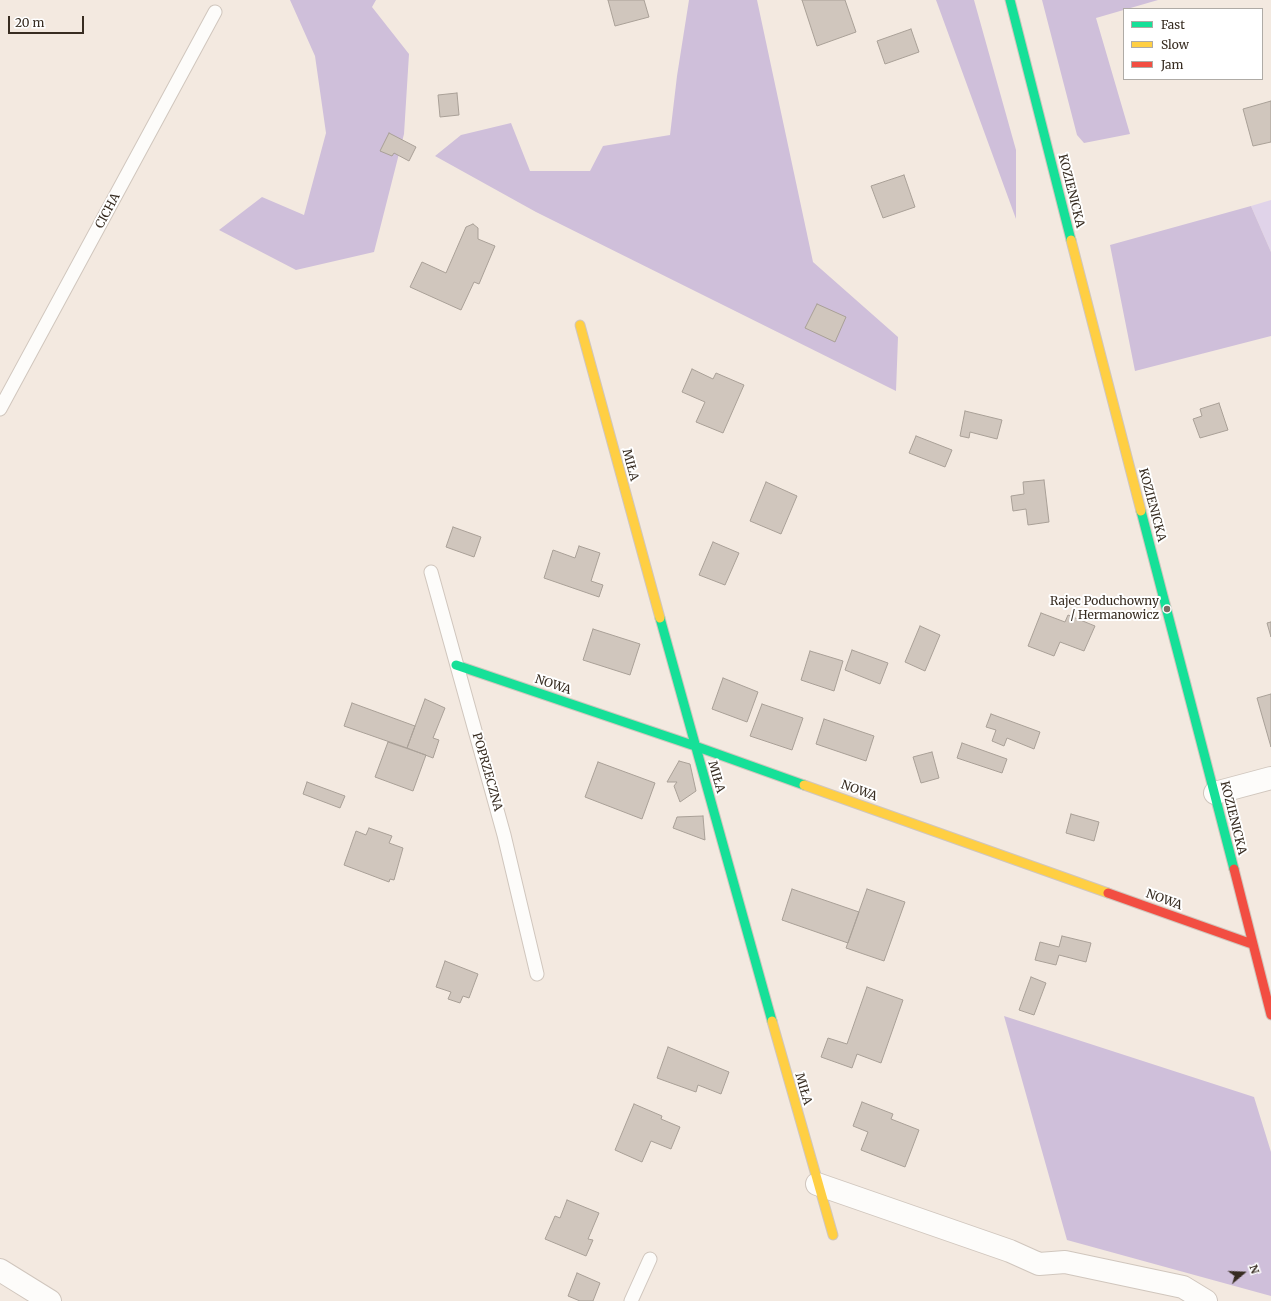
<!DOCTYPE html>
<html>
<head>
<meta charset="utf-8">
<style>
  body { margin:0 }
  #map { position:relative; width:1271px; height:1301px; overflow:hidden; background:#f3e9e0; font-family:Merriweather,serif }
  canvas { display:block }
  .legend { position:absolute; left:1123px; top:8px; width:140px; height:72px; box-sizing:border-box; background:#fff; border:1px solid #afaba6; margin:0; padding:5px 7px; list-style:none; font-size:12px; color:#372c21 }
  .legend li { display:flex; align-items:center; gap:8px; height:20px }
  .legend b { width:20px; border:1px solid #afaba6 }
  .north { position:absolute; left:1223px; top:1253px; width:40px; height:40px; -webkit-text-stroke:3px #fff; paint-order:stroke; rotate:71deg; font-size:11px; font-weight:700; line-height:16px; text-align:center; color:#372c21 }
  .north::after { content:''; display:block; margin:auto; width:14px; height:18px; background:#372c21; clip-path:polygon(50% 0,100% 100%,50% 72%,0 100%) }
  .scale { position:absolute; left:8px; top:16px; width:76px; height:18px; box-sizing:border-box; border:2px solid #372c21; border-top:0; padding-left:5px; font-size:12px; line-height:14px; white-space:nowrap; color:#372c21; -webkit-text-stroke:3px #fff; paint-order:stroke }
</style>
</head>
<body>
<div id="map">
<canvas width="1271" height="1301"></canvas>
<ul class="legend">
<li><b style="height:5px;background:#16e098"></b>Fast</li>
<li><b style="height:5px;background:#ffcf43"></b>Slow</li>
<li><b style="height:5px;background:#f24e42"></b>Jam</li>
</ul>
<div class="north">N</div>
<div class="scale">20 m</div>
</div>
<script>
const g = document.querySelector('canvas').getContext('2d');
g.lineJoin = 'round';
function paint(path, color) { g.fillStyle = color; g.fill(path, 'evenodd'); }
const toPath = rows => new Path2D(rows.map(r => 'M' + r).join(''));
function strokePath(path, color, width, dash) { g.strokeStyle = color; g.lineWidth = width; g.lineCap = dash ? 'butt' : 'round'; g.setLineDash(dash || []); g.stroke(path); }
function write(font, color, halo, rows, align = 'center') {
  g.font = font + ' Merriweather,serif'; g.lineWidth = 4; g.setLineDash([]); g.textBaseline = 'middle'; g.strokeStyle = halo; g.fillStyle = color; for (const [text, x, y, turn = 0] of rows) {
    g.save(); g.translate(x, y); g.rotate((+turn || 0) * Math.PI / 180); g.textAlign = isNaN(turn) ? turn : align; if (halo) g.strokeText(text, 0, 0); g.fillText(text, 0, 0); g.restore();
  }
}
paint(toPath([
  [1271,200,1271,252,1251,206]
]), '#e0d3e9');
paint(toPath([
  [290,0,376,0,372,7,409,54,404,134,374,252,296,270,219,230,262,197,304,215,326,133,315,56],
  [689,0,757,0,813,262,898,337,896,391,536,212,435,156,461,135,511,123,530,171,590,171,603,146,670,135,677,76],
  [936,0,974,0,1016,150,1016,219],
  [1042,0,1158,0,1096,18,1130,134,1084,143,1077,135],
  [1251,206,1271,252,1271,336,1135,371,1110,245],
  [1004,1016,1254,1097,1271,1152,1271,1296,1067,1240]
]), '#cfbfda');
const building = toPath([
  [608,0,644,0,649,17,615,26,608,0],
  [802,0,845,0,856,32,817,46,802,0],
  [911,29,919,52,885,64,877,41,911,29],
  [457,93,459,115,440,117,438,95,457,93],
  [1271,101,1271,142,1253,146,1243,109,1271,101],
  [389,133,416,147,409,161,394,153,392,156,380,151,389,133],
  [904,175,915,207,883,218,871,186,904,175],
  [473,224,478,228,478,239,495,246,479,284,474,282,461,310,410,287,422,262,446,273,466,227,473,224],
  [817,304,846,317,835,342,805,328,817,304],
  [692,369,713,379,716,373,744,385,723,433,696,422,705,402,682,392,692,369],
  [1219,403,1228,430,1200,438,1193,419,1202,416,1200,409,1219,403],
  [965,411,1002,420,997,439,970,432,969,438,960,436,965,411],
  [916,436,952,450,945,467,909,453,916,436],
  [1044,480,1049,522,1028,525,1026,509,1013,511,1011,496,1024,494,1023,482,1044,480],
  [766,482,797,496,781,534,750,521,766,482],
  [453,527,481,537,474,557,446,547,453,527],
  [713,542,739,553,725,585,699,575,713,542],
  [579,546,600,553,591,581,603,585,599,597,544,578,553,550,575,558,579,546],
  [1041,613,1065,622,1068,615,1095,626,1084,651,1060,642,1054,656,1028,646,1041,613],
  [1271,622,1271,637,1267,623,1271,622],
  [920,626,940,635,925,671,905,662,920,626],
  [593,629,640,644,630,675,583,660,593,629],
  [852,650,888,663,880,684,845,670,852,650],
  [810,651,843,661,834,691,801,680,810,651],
  [723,678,758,692,747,722,712,709,723,678],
  [1271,694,1271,747,1257,698,1271,694],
  [425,699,445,708,433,738,439,740,433,758,407,748,425,699],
  [352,703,415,726,407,748,344,726,352,703],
  [762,704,803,718,792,750,750,736,762,704],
  [991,714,1040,732,1034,749,1007,738,1004,746,992,741,996,730,986,727,991,714],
  [824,719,874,736,866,761,816,744,824,719],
  [388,742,426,755,413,791,375,777,388,742],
  [962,743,1007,759,1002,773,957,758,962,743],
  [932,752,939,778,921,783,913,757,932,752],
  [679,761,690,764,696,791,680,802,674,786,677,782,667,782,679,761],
  [598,762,655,783,642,819,585,797,598,762],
  [307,782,345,796,340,808,303,794,307,782],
  [1071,814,1099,822,1094,841,1066,833,1071,814],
  [703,816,705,840,673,828,677,817,703,816],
  [369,828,392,836,389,843,403,848,394,880,390,879,389,882,344,865,356,831,366,835,369,828],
  [792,889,859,912,848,943,782,920,792,889],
  [867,889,905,902,884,961,846,948,867,889],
  [1062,936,1091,943,1086,962,1059,955,1056,965,1035,960,1040,942,1059,947,1062,936],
  [445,961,478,974,469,998,463,996,460,1003,448,999,451,992,436,987,445,961],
  [1031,977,1046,983,1034,1015,1019,1010,1031,977],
  [867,987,903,1000,881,1063,857,1054,852,1068,821,1057,828,1038,847,1044,867,987],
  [668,1047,729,1072,721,1094,698,1085,696,1092,657,1078,668,1047],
  [862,1102,893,1114,891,1119,919,1130,905,1167,861,1150,868,1132,853,1126,862,1102],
  [634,1104,662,1116,661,1119,680,1127,671,1149,651,1141,642,1162,615,1150,634,1104],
  [567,1200,599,1213,588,1239,593,1240,586,1256,545,1239,555,1216,560,1218,567,1200],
  [577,1273,600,1283,593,1301,580,1301,568,1296,577,1273]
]);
paint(building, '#d0c6bd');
strokePath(building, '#a9a097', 1);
const lane = toPath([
  [0,409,215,12],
  [431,572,504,835,537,974],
  [631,1301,650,1259]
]);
const street = toPath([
  [1215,793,1271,778],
  [817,1184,1010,1251,1039,1264,1065,1262,1183,1287,1206,1301],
  [0,1270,50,1301]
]);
const fast = toPath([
  [1010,0,1071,240],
  [1141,511,1234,869],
  [660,618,772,1021],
  [456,665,695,746,804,785]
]);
const slow = toPath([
  [1071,240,1141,511],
  [580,325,660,618],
  [804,785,1108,893],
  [772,1021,833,1235]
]);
const jam = toPath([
  [1234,869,1271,1015],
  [1108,893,1252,944]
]);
strokePath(lane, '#d0c6bd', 15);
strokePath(street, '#d0c6bd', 24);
strokePath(fast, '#d0c6bd', 11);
strokePath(slow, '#d0c6bd', 11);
strokePath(jam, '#d0c6bd', 11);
strokePath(lane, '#fdfcfa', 13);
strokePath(street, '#fdfcfa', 22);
strokePath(fast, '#16e098', 9);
strokePath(slow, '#ffcf43', 9);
strokePath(jam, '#f24e42', 9);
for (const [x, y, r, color] of [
  [1167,609,4,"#796e64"]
]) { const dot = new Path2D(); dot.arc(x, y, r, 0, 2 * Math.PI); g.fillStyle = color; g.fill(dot); strokePath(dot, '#fff', 1.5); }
write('12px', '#372c21', '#fff', [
  ["KOZIENICKA",1071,191,76],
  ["CICHA",108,211,-62],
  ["MIŁA",630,465,75],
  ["KOZIENICKA",1152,505,75],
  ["NOWA",553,685,19],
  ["POPRZECZNA",487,772,74],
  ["MIŁA",716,777,74],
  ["NOWA",859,791,20],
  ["KOZIENICKA",1233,818,76],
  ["NOWA",1164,900,20],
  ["MIŁA",803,1089,74]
]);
write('12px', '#372c21', '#fff', [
  ["Rajec Poduchowny",1159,602],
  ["/ Hermanowicz",1159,616]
], 'right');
</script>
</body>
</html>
